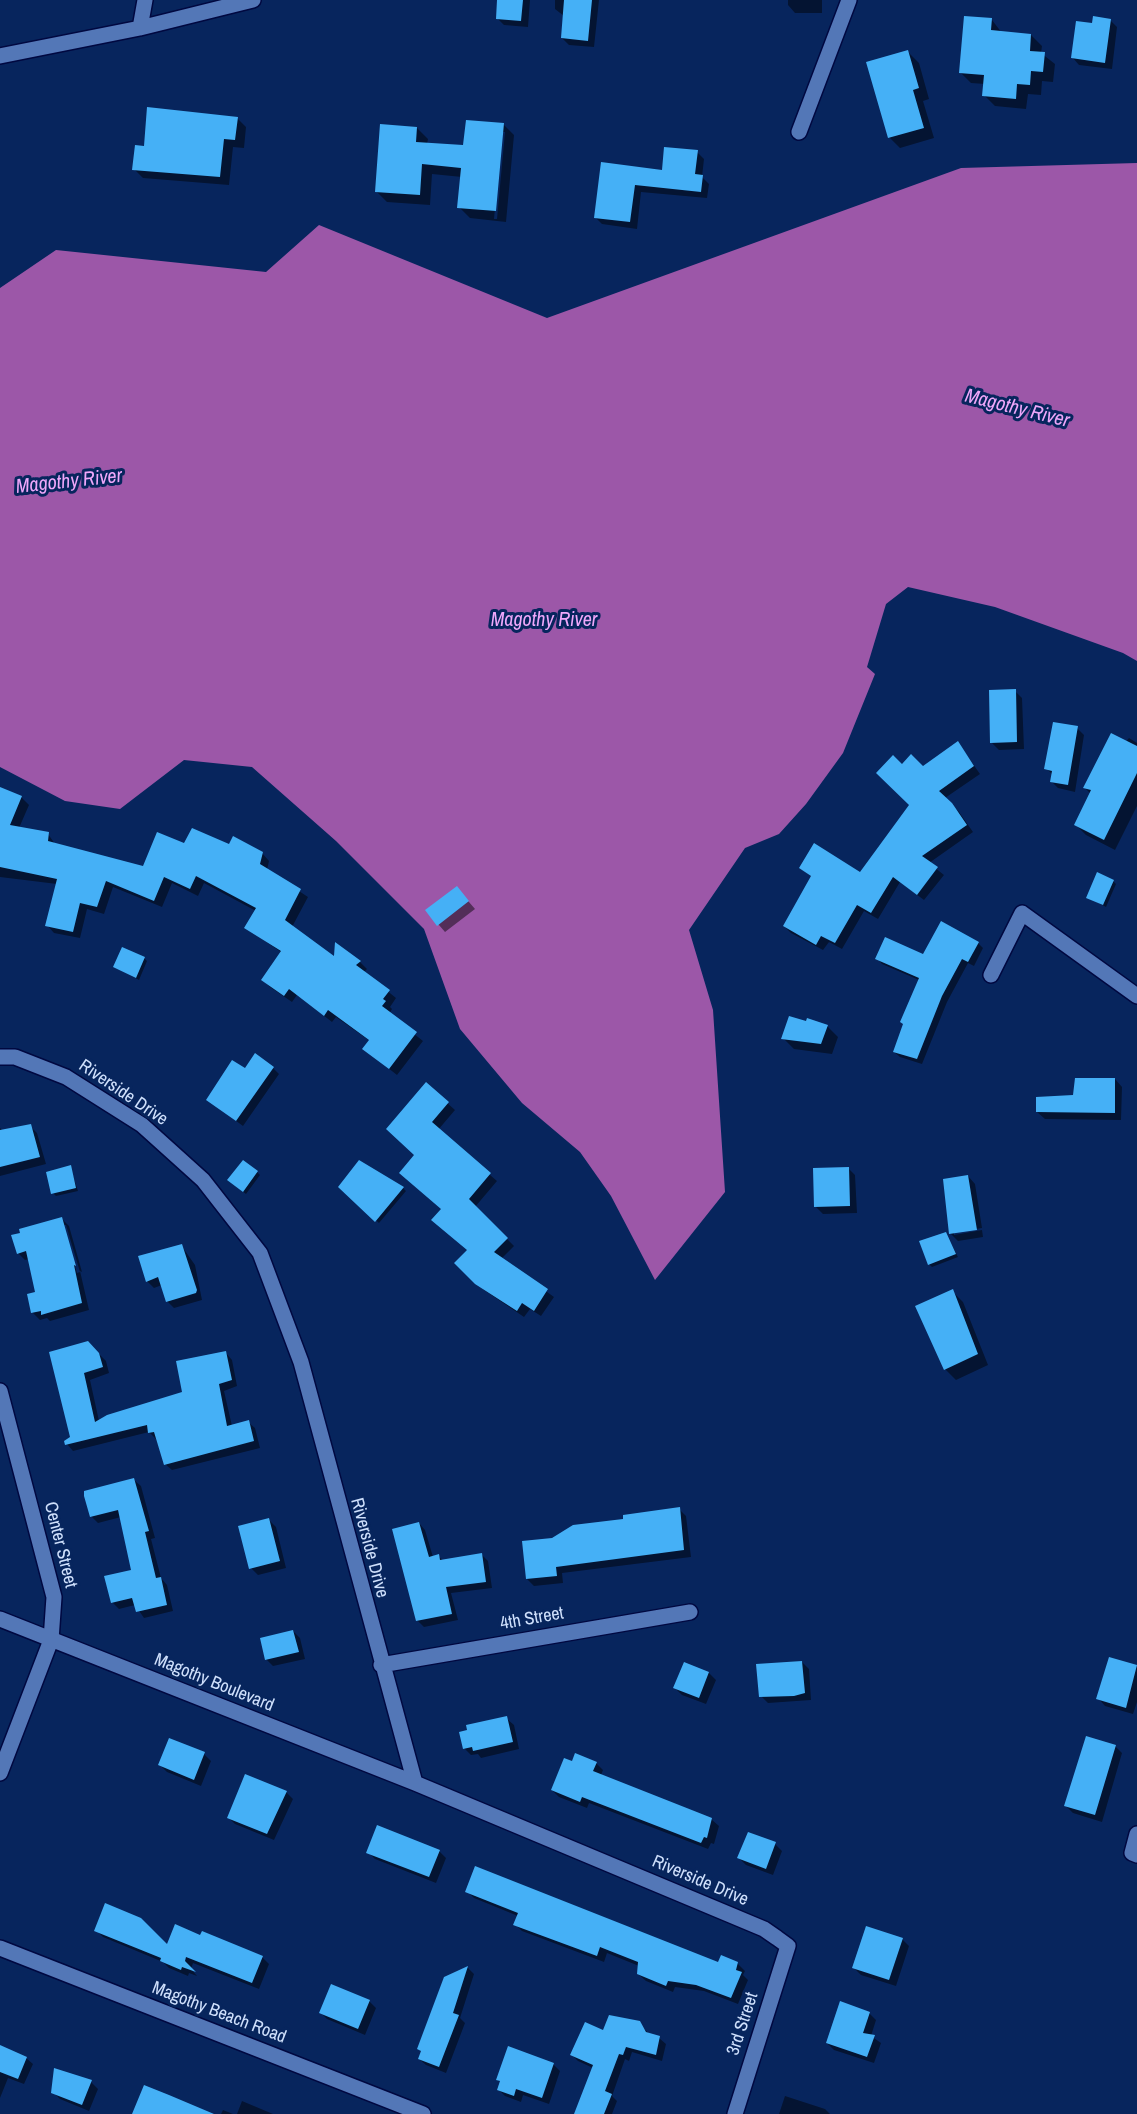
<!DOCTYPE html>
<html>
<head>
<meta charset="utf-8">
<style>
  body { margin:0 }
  canvas { display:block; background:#07255d }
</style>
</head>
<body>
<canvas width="1137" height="2114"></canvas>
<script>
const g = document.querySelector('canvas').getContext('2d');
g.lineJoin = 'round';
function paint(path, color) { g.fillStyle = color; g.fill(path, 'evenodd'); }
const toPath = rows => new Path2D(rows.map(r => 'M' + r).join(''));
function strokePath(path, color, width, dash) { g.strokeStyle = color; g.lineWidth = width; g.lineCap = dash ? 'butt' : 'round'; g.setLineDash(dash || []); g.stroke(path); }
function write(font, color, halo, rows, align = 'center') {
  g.font = font + ' "Archivo Narrow",sans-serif'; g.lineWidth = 6; g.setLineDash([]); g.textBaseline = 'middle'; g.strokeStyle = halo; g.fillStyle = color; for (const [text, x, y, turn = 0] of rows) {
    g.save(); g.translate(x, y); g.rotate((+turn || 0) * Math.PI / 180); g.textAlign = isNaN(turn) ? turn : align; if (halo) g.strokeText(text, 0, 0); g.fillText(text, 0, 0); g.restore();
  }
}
paint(toPath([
  [1137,163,1137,661,1123,653,995,607,908,587,886,604,867,667,875,674,843,753,806,804,779,834,745,848,689,930,713,1010,725,1192,655,1280,611,1196,580,1152,522,1103,460,1029,424,929,336,841,252,767,184,760,120,809,65,801,0,767,0,288,56,250,266,272,319,225,547,318,961,168]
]), '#9c57a8');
paint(toPath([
  [499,0,530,0,528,27,504,25,497,18],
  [555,0,599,0,594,47,569,45,562,38,564,16,555,9],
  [788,0,822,0,822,13,795,13,788,5],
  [992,20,1002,33,1031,35,1042,46,1041,53,1055,64,1053,82,1042,81,1041,95,1028,94,1026,109,995,106,984,95,985,84,971,83,960,72],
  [1110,20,1117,27,1112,69,1079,65,1072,57,1093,25],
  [908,52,919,63,929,99,923,101,934,138,900,148,889,137],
  [237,118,246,127,244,148,233,147,229,185,143,178,134,169,145,147],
  [503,124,514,135,506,222,470,218,459,207,462,177,432,174,430,205,387,202,376,191,417,128,428,139,427,144,465,147],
  [502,132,505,132,497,219,494,219],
  [697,152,704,159,702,177,709,184,707,198,641,192,637,229,602,224,595,217,603,164,664,172],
  [1015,691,1022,698,1024,749,999,750,992,743],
  [1077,728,1084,735,1075,792,1058,788,1051,781,1053,775,1046,768],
  [1129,738,1137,743,1137,806,1115,850,1086,835,1076,825,1091,794,1085,788],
  [958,743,980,774,945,798,959,812,973,832,929,863,944,875,924,900,900,882,878,919,864,911,842,949,829,942,823,950,791,933,784,926,812,877,800,868,860,874,911,805,902,766,923,768],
  [0,795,21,797,29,805,19,828,48,834,55,844,144,868,185,845,229,846,262,853,269,861,267,870,308,897,292,927,335,959,360,962,367,969,364,972,396,998,390,1007,392,1009,389,1014,423,1041,397,1075,364,1049,370,1041,336,1017,332,1022,297,995,292,1002,270,987,263,980,281,952,246,928,256,911,204,883,198,896,172,883,162,907,113,887,104,914,87,909,80,938,54,933,47,925,57,884,0,877],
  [1113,881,1116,884,1106,907,1088,897],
  [463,895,475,909,445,932,427,911],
  [978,943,983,948,974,966,968,963,947,1002,922,1064,900,1057,894,1052,919,980,882,964,877,958,924,956],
  [144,958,147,961,139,980,115,967],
  [807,1023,827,1026,838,1037,832,1054,794,1049,783,1038],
  [273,1068,279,1074,243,1126,208,1100,246,1070],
  [1115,1079,1122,1087,1121,1120,1045,1119,1037,1112],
  [426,1084,455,1110,438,1130,497,1181,475,1207,514,1246,501,1259,554,1297,541,1316,530,1309,524,1317,484,1290,456,1263,468,1251,443,1209,416,1155],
  [30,1126,37,1133,46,1164,0,1176,0,1128,3,1131],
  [70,1167,78,1191,56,1196,53,1193],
  [848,1168,855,1175,857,1213,823,1214,816,1207],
  [257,1172,260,1175,246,1194,232,1183],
  [968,1176,975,1184,982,1228,954,1232,954,1235,982,1230,983,1237,958,1241,951,1234],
  [340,1187,403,1188,406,1191,379,1223],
  [62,1219,69,1226,82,1272,80,1271,89,1310,50,1321,47,1318,40,1320,33,1313,37,1293,29,1259,25,1260,18,1253],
  [63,1225,66,1225,80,1272,77,1273],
  [945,1233,958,1257,932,1267,929,1264],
  [181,1245,195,1265,202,1300,174,1308,167,1301,162,1285,154,1288,147,1281],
  [952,1291,963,1302,988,1365,956,1380,945,1369],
  [88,1343,106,1361,109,1373,90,1380,99,1421,184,1393,226,1353,232,1360,237,1386,224,1391,232,1426,248,1422,255,1428,260,1448,172,1470,165,1464,156,1439,149,1432,73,1451,67,1444,71,1438],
  [134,1480,141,1486,155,1538,151,1539,161,1578,167,1585,173,1611,144,1618,135,1605,119,1609,112,1602,133,1571,121,1517,98,1523,91,1516],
  [679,1509,686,1516,691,1557,562,1573,563,1583,534,1586,527,1579,552,1540],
  [269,1520,276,1527,286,1568,258,1575,251,1568],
  [419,1523,425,1530,433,1557,438,1556,444,1561,482,1555,488,1561,492,1588,451,1593,458,1620,424,1627,417,1620],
  [293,1631,300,1638,305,1659,273,1666,266,1659],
  [1110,1658,1137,1667,1137,1702,1133,1714,1105,1706,1098,1698],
  [802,1662,809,1669,811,1700,768,1703,761,1696],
  [685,1664,709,1673,716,1680,706,1704,682,1695,675,1688],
  [506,1718,514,1725,519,1749,481,1758,478,1754,471,1755,464,1748],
  [1115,1746,1122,1753,1102,1822,1073,1813,1066,1806],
  [204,1754,211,1761,201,1786,167,1772,160,1765],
  [596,1763,603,1770,601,1775,711,1819,719,1826,714,1844,711,1843,708,1849,589,1803,587,1808,559,1797,552,1790],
  [286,1792,293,1799,274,1840,235,1824,228,1817],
  [775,1844,782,1851,773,1875,746,1865,739,1858],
  [439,1851,446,1858,436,1883,375,1859,368,1852],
  [467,1891,719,1964,722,1957,738,1964,745,1971,743,1975,748,1980,738,2004,704,1991,675,1987,673,1992,646,1981,638,1974,639,1966,607,1953,604,1962,522,1931,515,1924,518,1916,474,1898],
  [96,1930,168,1946,201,1936,262,1957,269,1964,259,1989,193,1963,191,1969,197,1976,189,1973,188,1976,169,1968,163,1962,103,1937],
  [902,1939,909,1946,896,1986,861,1975,853,1967],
  [468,1968,474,1974,460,2018,465,2023,446,2073,426,2065,419,2059,422,2052,419,2049,445,1978],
  [369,2001,376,2008,365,2035,327,2019,320,2012],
  [869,2013,876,2020,871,2036,881,2043,874,2063,834,2050,827,2043],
  [639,2023,649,2034,659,2038,666,2044,662,2061,632,2052,629,2061,625,2059,612,2096,617,2101,612,2114,576,2114,593,2068,578,2061,572,2055,604,2032],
  [0,2046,26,2058,33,2064,24,2084,8,2078,0,2098],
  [553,2064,560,2071,549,2104,523,2095,521,2102,505,2096,498,2089,501,2082,498,2080],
  [91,2082,98,2089,89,2111,60,2099,53,2092],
  [785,2096,825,2109,830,2114,779,2114],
  [242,2101,273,2114,237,2114],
  [223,2110,233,2114,221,2114]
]), '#0007');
paint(toPath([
  [497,0,523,0,521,21,496,19],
  [564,0,592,0,588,41,561,38],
  [964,16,992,18,991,30,1031,34,1030,51,1045,52,1043,72,1031,71,1030,85,1017,84,1016,99,982,96,984,75,959,73],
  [1093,16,1111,19,1105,63,1071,58,1076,21,1092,23],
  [908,50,919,88,913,90,924,128,888,138,866,62],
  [147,107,238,117,235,140,224,139,220,177,132,170,135,145,144,146],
  [466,120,504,123,496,211,457,208,461,168,422,164,420,195,375,192,380,124,417,127,416,142,463,145],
  [664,147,698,150,695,174,703,175,701,192,635,185,630,222,594,218,601,162,662,170],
  [1016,689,1017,742,990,743,989,690],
  [1053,722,1078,726,1068,785,1050,782,1052,771,1044,769],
  [1111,733,1137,746,1137,773,1104,840,1074,825,1091,790,1083,788],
  [958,741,974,766,939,791,952,803,967,825,922,856,938,867,917,895,893,877,871,913,857,905,835,943,821,936,816,945,783,926,811,876,799,868,814,843,860,872,909,805,876,773,893,755,902,764,911,754,923,766],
  [0,787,22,796,10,825,49,832,48,841,143,866,157,832,184,843,192,828,229,844,233,836,263,852,260,864,301,889,285,920,334,956,335,942,361,961,356,965,390,990,383,999,386,1001,382,1006,417,1032,389,1069,362,1049,369,1040,328,1010,324,1016,289,989,284,996,261,980,281,951,244,928,256,908,196,876,190,889,164,877,154,901,106,881,97,907,80,903,73,932,45,926,57,879,0,867],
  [1097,872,1114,880,1103,905,1086,898],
  [457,886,469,901,437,926,425,910],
  [941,921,979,942,968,962,962,959,942,996,917,1059,893,1052,903,1024,900,1022,919,978,875,959,885,937,923,954],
  [122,947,145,957,136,978,113,967],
  [789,1016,806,1021,807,1018,828,1025,821,1044,781,1039],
  [255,1053,274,1067,236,1121,206,1100,232,1060,245,1068],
  [1075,1078,1115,1078,1115,1113,1036,1112,1036,1097,1073,1095],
  [426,1082,449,1102,432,1122,491,1173,469,1199,508,1238,494,1252,548,1289,534,1311,522,1303,517,1311,475,1284,454,1263,467,1250,431,1220,441,1209,399,1173,414,1155,386,1129],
  [31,1124,40,1157,0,1167,0,1130],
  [243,1160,258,1171,243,1192,227,1180],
  [359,1160,404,1187,375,1222,338,1187],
  [71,1165,76,1188,51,1194,46,1172],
  [849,1167,850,1206,814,1207,813,1168],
  [968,1175,977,1230,949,1234,943,1179],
  [62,1217,76,1266,74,1265,82,1303,41,1315,41,1311,31,1313,27,1294,35,1292,26,1251,17,1254,11,1235,20,1233,19,1229],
  [946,1232,956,1254,928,1265,919,1241],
  [182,1244,197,1290,196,1293,166,1302,158,1277,146,1282,138,1256],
  [953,1289,978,1354,944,1370,915,1306],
  [88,1341,99,1353,103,1367,84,1373,95,1422,107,1415,182,1392,176,1361,226,1351,232,1380,219,1384,227,1426,249,1420,254,1441,164,1465,154,1432,148,1433,147,1425,65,1445,64,1441,70,1437,49,1352],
  [134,1478,149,1531,145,1532,156,1578,161,1577,167,1605,136,1612,132,1598,111,1603,104,1576,131,1570,118,1510,90,1517,84,1496,84,1491],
  [680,1507,684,1550,556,1567,557,1576,526,1579,522,1541,552,1538,573,1525,623,1519,623,1515],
  [269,1518,280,1561,249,1569,238,1526],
  [419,1522,429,1557,439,1554,440,1560,482,1553,486,1582,446,1587,452,1614,416,1621,392,1529],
  [293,1630,299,1652,265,1660,260,1638],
  [1109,1657,1137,1665,1126,1708,1096,1699],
  [802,1661,805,1693,794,1696,759,1697,756,1664],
  [684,1662,709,1672,699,1698,673,1688],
  [507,1716,513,1742,473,1751,472,1747,463,1749,459,1732,467,1730,466,1725],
  [1086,1736,1116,1745,1095,1815,1064,1806],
  [169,1738,205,1752,194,1780,158,1765],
  [575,1753,597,1762,593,1771,712,1818,707,1838,704,1837,701,1843,582,1797,580,1802,551,1790,564,1758,572,1761],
  [245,1774,287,1791,267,1834,227,1818],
  [377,1825,440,1850,429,1877,366,1853],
  [748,1832,776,1842,766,1869,737,1858],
  [475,1866,718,1962,721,1955,738,1962,736,1970,742,1972,731,1998,696,1985,668,1981,666,1986,637,1974,638,1962,600,1947,597,1956,513,1925,518,1913,465,1892],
  [105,1903,141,1918,167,1944,175,1924,200,1935,202,1931,263,1956,252,1983,186,1957,185,1961,196,1972,182,1967,181,1970,160,1961,161,1958,94,1931],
  [866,1926,903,1938,889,1980,852,1968],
  [468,1966,453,2013,459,2015,439,2067,418,2059,421,2051,417,2049,444,1977],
  [331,1984,370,2000,358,2029,319,2013],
  [840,2001,870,2012,863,2033,875,2035,867,2057,826,2043],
  [609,2015,640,2021,646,2032,660,2036,656,2055,626,2047,623,2055,619,2054,605,2091,612,2094,604,2114,574,2114,593,2065,570,2055,585,2022,603,2030],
  [0,2045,27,2057,18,2079,0,2072],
  [508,2046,554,2063,542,2098,516,2089,514,2096,497,2090,500,2081,496,2080],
  [54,2068,92,2080,82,2105,51,2093],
  [144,2085,169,2095,214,2114,132,2114]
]), '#45b0f6');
const street = toPath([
  [140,28,145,0],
  [0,56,140,28,253,0],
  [799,132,849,0],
  [991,975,1022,913,1137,996],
  [0,1057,15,1057,66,1077,142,1125,203,1180,260,1253,301,1362,415,1783],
  [0,1391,54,1597,51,1640,0,1773],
  [0,1619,415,1783,764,1929,777,1938,788,1946,735,2114],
  [381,1665,690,1612],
  [1137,1834,1132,1853,1137,1855],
  [0,1948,423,2114]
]);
strokePath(street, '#000840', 18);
strokePath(street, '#5377b7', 15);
write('18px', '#cfe0fc', '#07255d', [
  ["Riverside Drive",123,1093,34],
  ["Center Street",60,1545,76],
  ["Riverside Drive",369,1548,75],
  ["4th Street",532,1619,-10],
  ["Magothy Boulevard",214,1683,22],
  ["Riverside Drive",700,1881,23],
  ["Magothy Beach Road",219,2013,21],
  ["3rd Street",743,2024,-72]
]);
write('italic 20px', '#efa7fa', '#07255d', [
  ["Magothy River",1017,409,14],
  ["Magothy River",69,482,-6],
  ["Magothy River",544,621]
]);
</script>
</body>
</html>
